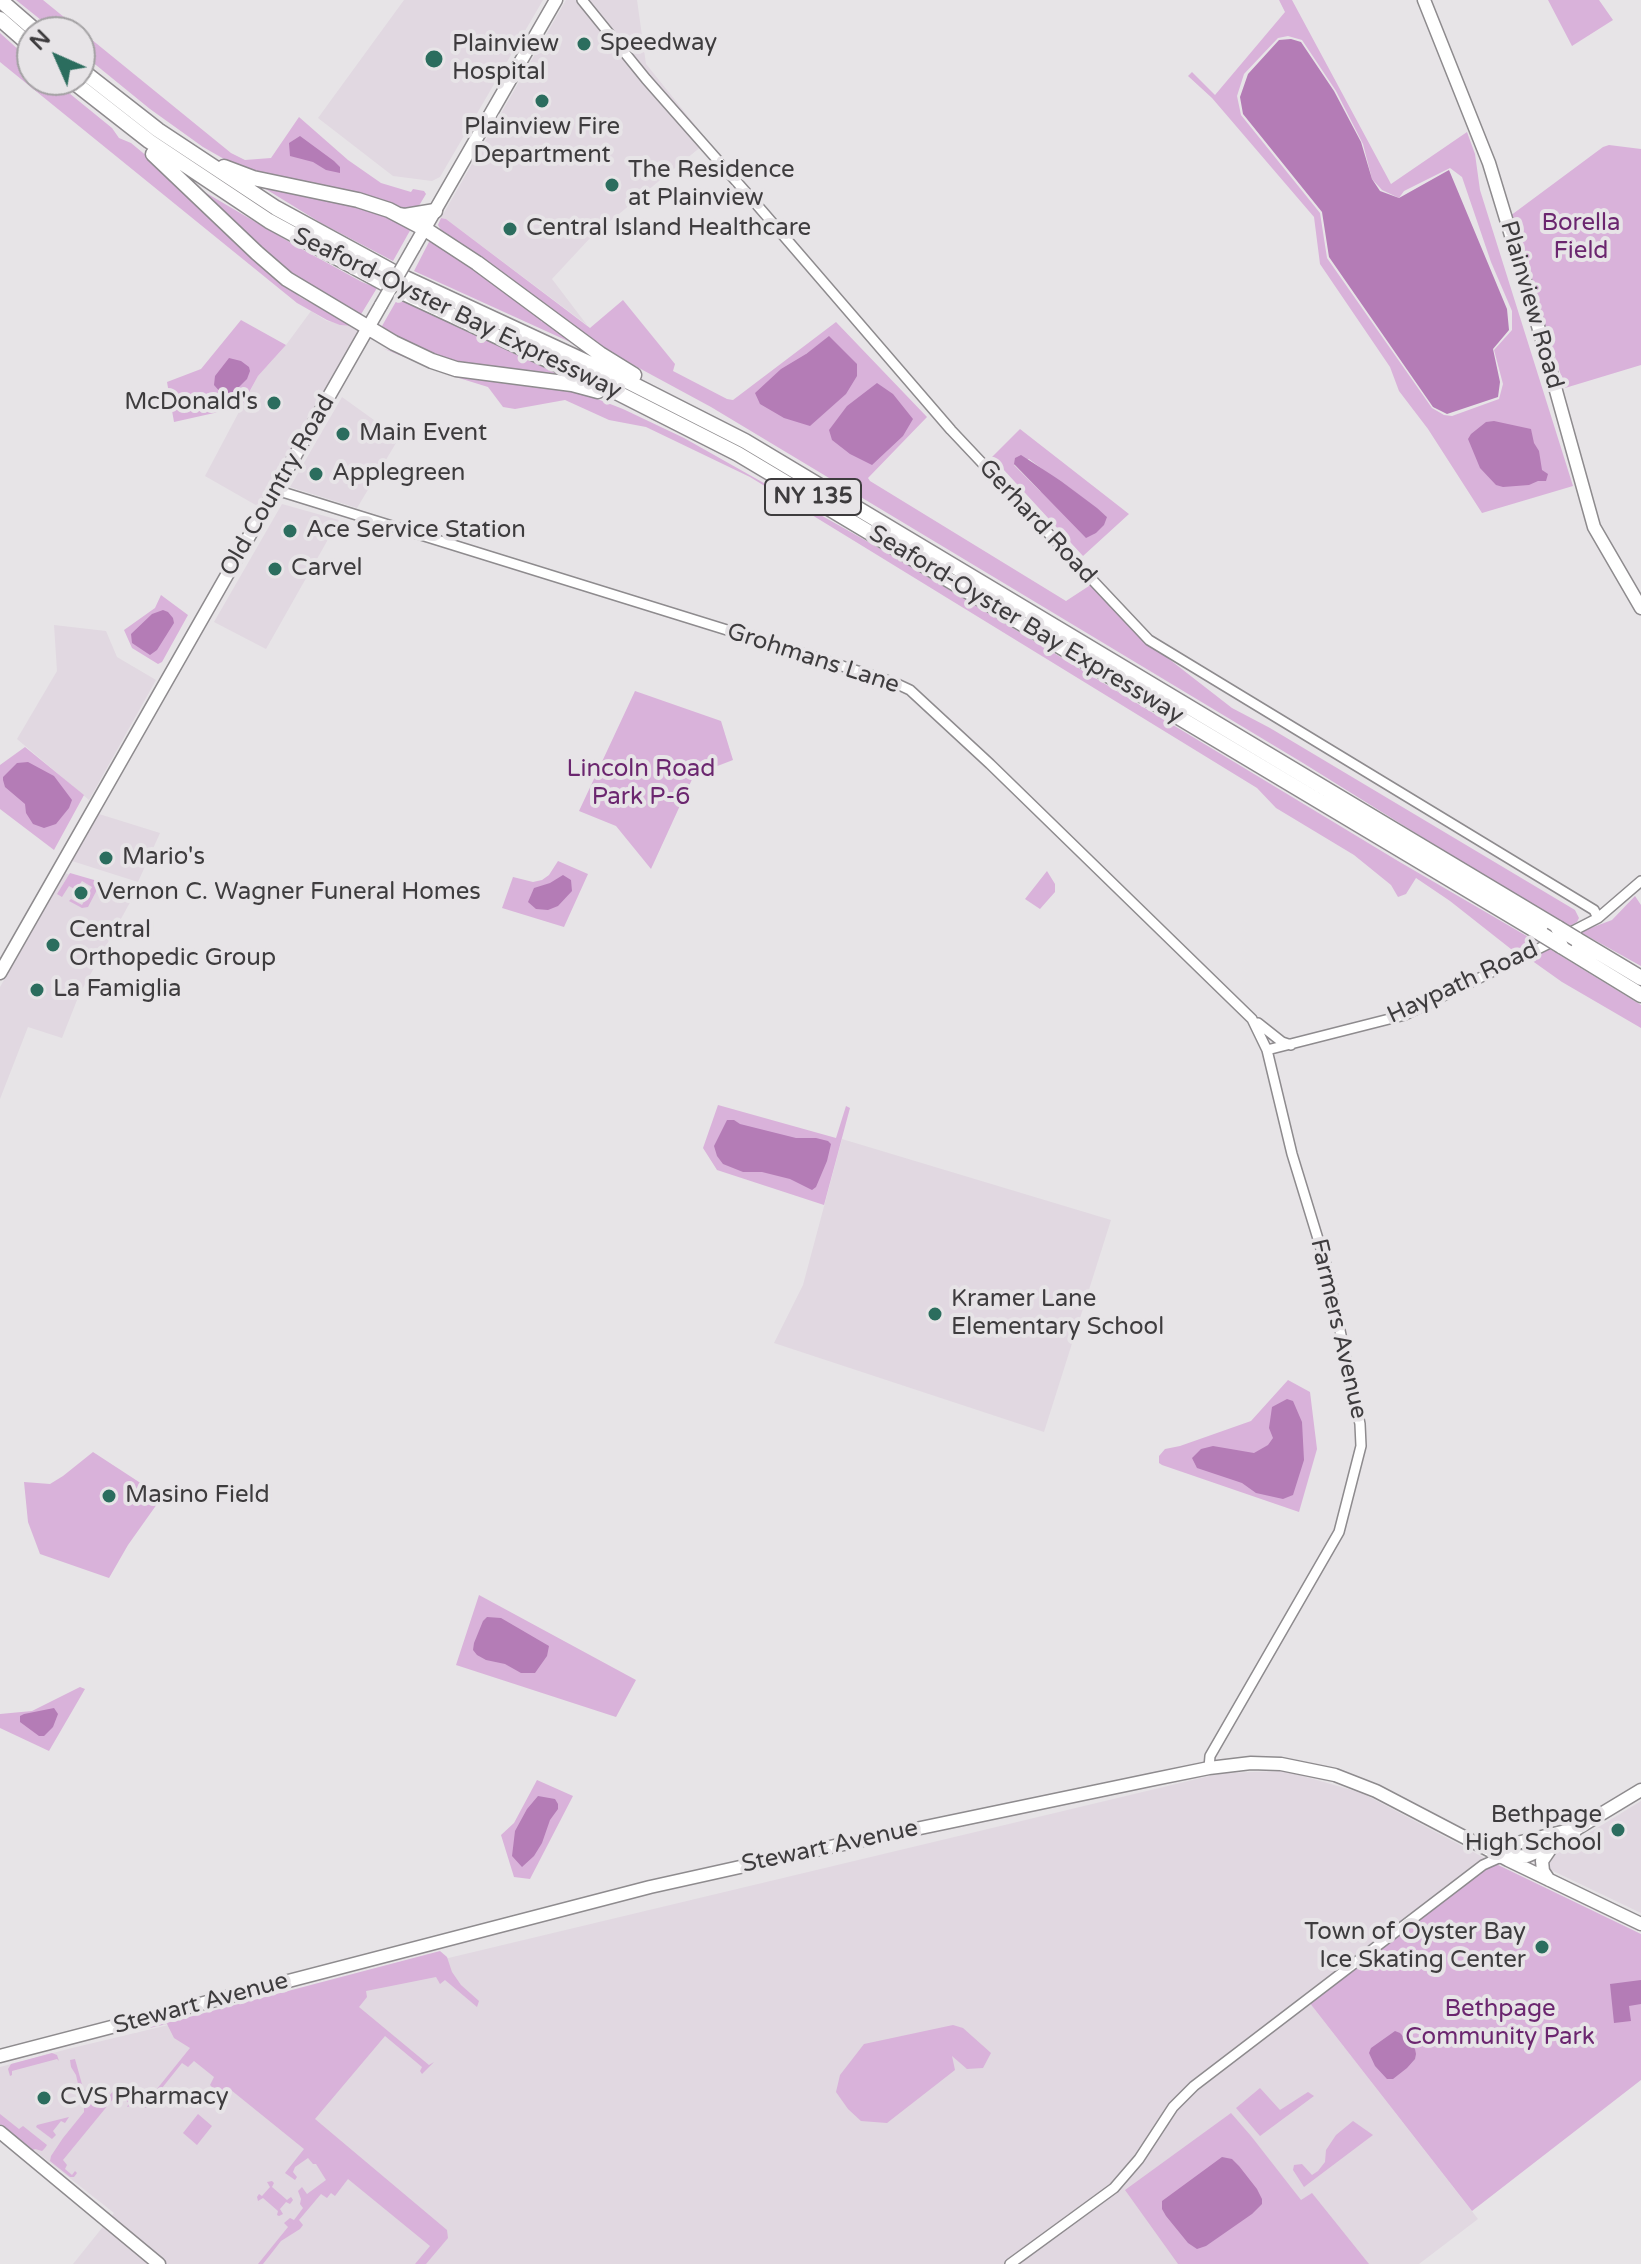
<!DOCTYPE html>
<html>
<head>
<meta charset="utf-8">
<style>
  body { margin:0 }
  #map { position:relative; width:1641px; height:2264px; overflow:hidden; background:#e7e4e7; font-family:"Varela Round",sans-serif }
  canvas { display:block }
  .north { position:absolute; left:16px; top:16px; width:80px; height:80px; box-sizing:border-box; background:#e7e4e7; border:2px solid #a3a1a3; border-radius:50%; rotate:315deg; font-size:22px; font-weight:700; line-height:32px; text-align:center; color:#3e3c3e }
  .north::after { content:''; display:block; margin:auto; width:28px; height:36px; background:#2b6d5e; clip-path:polygon(50% 0,100% 100%,50% 72%,0 100%) }
</style>
</head>
<body>
<div id="map">
<canvas width="1641" height="2264"></canvas>
<div class="north">N</div>
</div>
<script>
const g = document.querySelector('canvas').getContext('2d');
g.lineJoin = 'round';
function paint(path, color) { g.fillStyle = color; g.fill(path, 'evenodd'); }
const toPath = rows => new Path2D(rows.map(r => 'M' + r).join(''));
function strokePath(path, color, width, dash) { g.strokeStyle = color; g.lineWidth = width; g.lineCap = dash ? 'butt' : 'round'; g.setLineDash(dash || []); g.stroke(path); }
function write(font, color, halo, rows, align = 'center') {
  g.font = font + ' "Varela Round",sans-serif'; g.lineWidth = 8; g.setLineDash([]); g.textBaseline = 'middle'; g.strokeStyle = halo; g.fillStyle = color; for (const [text, x, y, turn = 0] of rows) {
    g.save(); g.translate(x, y); g.rotate((+turn || 0) * Math.PI / 180); g.textAlign = isNaN(turn) ? turn : align; if (halo) g.strokeText(text, 0, 0); g.fillText(text, 0, 0); g.restore();
  }
}
paint(toPath([
  [404,0,543,0,440,177,432,181,393,176,318,118],
  [566,0,637,0,646,64,708,141,592,236,552,279,587,325,446,219,441,218],
  [311,311,327,321,354,326,365,332,261,508,205,476,258,376,286,345],
  [342,397,399,438,357,508,290,487],
  [282,504,339,520,266,649,214,622],
  [54,625,106,631,117,657,156,680,89,800,17,739,57,671],
  [99,814,160,833,138,882,72,861],
  [65,873,133,897,79,995,62,1038,28,1027,0,1099,0,987],
  [842,1139,1111,1220,1044,1432,774,1343,803,1285],
  [1285,1771,1362,1793,1494,1863,1309,2002,1478,2219,1419,2264,73,2264,114,2213,0,2123,0,2067,68,2049,1222,1773],
  [1641,1801,1641,1913,1549,1869,1546,1865,1548,1858]
]), '#e1d8e1');
paint(toPath([
  [16,0,43,0,231,153,245,160,271,158,299,117,348,160,381,183,411,192,413,189,424,191,426,194,417,209,406,212,382,199,238,167,203,147,150,109,80,52,80,32,56,32],
  [1279,0,1292,0,1391,184,1467,132,1475,154,1480,190,1573,486,1482,513,1428,429,1399,391,1390,367,1320,264,1314,217,1212,98,1188,76,1192,72,1215,95,1285,12],
  [1288,36,1302,40,1336,91,1363,144,1372,179,1382,190,1399,198,1404,191,1450,168,1462,177,1491,262,1512,311,1512,330,1494,350,1503,384,1499,399,1452,416,1444,415,1432,408,1327,258,1320,213,1241,115,1237,96,1244,74,1278,38],
  [1548,0,1599,0,1613,20,1572,46],
  [0,33,32,62,32,80,53,80,112,128,119,138,131,143,154,162,300,297,354,326,340,325,327,320,297,303,0,62],
  [1609,145,1641,149,1641,365,1565,388,1510,216,1603,147],
  [251,180,361,203,412,227,393,261,321,223],
  [196,187,298,247,362,282,377,288,360,316,276,265],
  [441,218,446,219,590,328,623,300,675,364,673,371,727,399,733,400,836,322,927,417,868,478,870,481,1066,601,1092,584,1147,642,1232,708,1270,728,1575,910,1579,918,1577,922,1570,926,1467,865,1303,763,711,407,591,342,442,232,438,225],
  [829,337,857,376,806,354],
  [430,240,447,248,542,318,541,322,545,318,581,347,414,271],
  [398,298,566,378,462,364,427,353,392,336,382,326],
  [241,320,286,345,258,376,241,407,174,422,167,382,201,369],
  [382,348,448,371,569,388,623,409,684,438,895,557,1398,861,1537,942,1516,953,1450,901,1416,878,1406,894,1398,897,1391,885,1354,855,1276,808,1257,788,750,477,646,427,609,420,565,400,515,409,503,407,488,387,446,374],
  [1020,429,1129,514,1083,556,992,457],
  [1029,459,1050,475,1061,481,1107,517,1040,491,1014,465],
  [161,595,188,615,162,662,158,664,132,648,124,630,155,608],
  [635,691,721,721,733,760,694,775,651,869,616,826,579,811],
  [25,747,84,795,54,850,0,809,0,765],
  [558,861,588,874,564,927,502,908,513,877,533,882,542,880,549,875],
  [1047,871,1055,884,1055,892,1040,909,1025,899],
  [70,873,101,882,88,907,82,908,69,901,71,899,82,905,92,887,82,881,76,890,69,886,62,897,57,894],
  [1635,896,1641,905,1641,966,1580,932,1612,920],
  [1548,948,1641,1005,1641,1028,1562,982,1531,960],
  [718,1105,836,1138,846,1106,850,1108,824,1205,717,1170,703,1148],
  [1288,1380,1310,1392,1317,1449,1299,1512,1162,1465,1159,1463,1159,1456,1165,1449,1180,1446,1251,1421],
  [93,1452,162,1497,128,1545,109,1578,40,1554,28,1522,24,1482,50,1484,63,1476],
  [479,1595,636,1680,616,1717,456,1665],
  [80,1687,85,1689,49,1751,0,1728,0,1714,32,1711],
  [537,1780,573,1796,530,1879,514,1877,501,1835,514,1823],
  [1494,1863,1641,1934,1641,2080,1472,2211,1309,2002],
  [440,1951,447,1957,452,1972,461,1985,479,2001,477,2007,445,1980,440,1984,436,1977,366,1991,367,1997,359,2007,429,2065,434,2062,422,2074,420,2071,422,2067,385,2036,315,2119,447,2230,448,2238,426,2264,415,2264,430,2246,348,2179,335,2196,331,2193,327,2198,321,2194,299,2220,303,2225,300,2229,281,2241,263,2264,258,2264,288,2227,284,2223,290,2218,294,2220,303,2208,300,2204,301,2199,298,2191,302,2187,307,2194,326,2180,316,2164,313,2164,308,2158,295,2167,293,2172,297,2177,295,2180,285,2173,304,2149,231,2090,224,2097,215,2090,210,2085,214,2077,194,2061,188,2067,182,2063,146,2108,138,2104,127,2107,129,2103,123,2098,119,2102,113,2099,63,2160,67,2165,65,2169,72,2175,75,2171,77,2173,74,2177,70,2177,50,2161,51,2156,63,2138,84,2112,84,2104,87,2098,85,2096,81,2097,76,2075,71,2067,70,2060,75,2059,83,2088,102,2104,116,2088,131,2101,135,2097,144,2105,190,2048,174,2038,167,2024,132,2032],
  [953,2025,963,2028,991,2053,983,2068,967,2069,952,2056,955,2070,887,2123,861,2121,848,2109,836,2092,840,2075,864,2044],
  [52,2053,57,2055,59,2061,57,2059,12,2071,12,2075,10,2076,8,2069,11,2064],
  [1260,2088,1280,2110,1308,2092,1314,2096,1260,2136,1236,2108],
  [1231,2113,1251,2136,1301,2200,1312,2193,1369,2264,1178,2264,1125,2190],
  [0,2114,19,2129,23,2126,47,2145,45,2148,42,2151,35,2149,33,2150,0,2124],
  [198,2114,212,2126,197,2145,183,2133],
  [69,2117,65,2123,61,2121,53,2131,56,2135,52,2139,36,2127,37,2125],
  [1353,2121,1373,2135,1304,2187,1293,2170,1294,2165,1302,2164,1312,2175,1318,2171,1325,2162,1326,2150,1336,2135],
  [272,2181,274,2183,272,2187,287,2200,291,2197,293,2200,290,2204,286,2202,280,2209,283,2214,279,2216,277,2215,278,2211,263,2198,258,2201,257,2197,259,2194,262,2196,270,2187,267,2182]
]), '#d9b2da');
paint(toPath([
  [1291,39,1301,42,1334,91,1361,142,1372,179,1380,191,1399,198,1449,170,1507,309,1509,330,1493,349,1500,382,1498,397,1447,414,1433,407,1329,257,1322,212,1243,114,1240,97,1248,74,1279,40],
  [300,136,334,161,340,167,340,173,326,170,313,162,290,156,289,143],
  [829,336,857,364,857,376,846,394,810,426,784,418,760,404,755,393,781,369,806,354],
  [229,358,241,361,249,367,250,371,247,379,229,397,222,394,214,385,215,376],
  [877,383,893,394,913,419,903,436,872,465,850,454,832,440,829,430,847,406],
  [1494,421,1531,429,1534,443,1539,451,1542,470,1548,474,1546,481,1538,481,1529,485,1503,487,1496,485,1480,468,1468,439,1471,434,1486,422],
  [1021,455,1061,481,1097,508,1107,517,1104,525,1096,533,1086,538,1014,464,1015,458],
  [163,610,168,612,173,618,174,623,157,650,150,655,132,643,131,634,152,614],
  [28,762,54,776,72,800,69,808,56,824,44,828,33,824,26,813,25,804,5,787,3,780,3,777,17,763],
  [563,875,571,880,572,891,558,906,548,910,536,909,528,902,534,888,550,883],
  [727,1120,734,1120,740,1124,796,1138,816,1138,828,1141,831,1144,827,1161,816,1187,812,1190,790,1179,762,1172,743,1172,723,1164,717,1156,714,1146],
  [1287,1399,1293,1401,1302,1422,1304,1460,1293,1495,1283,1499,1256,1493,1242,1483,1197,1468,1192,1458,1201,1449,1213,1446,1254,1453,1268,1445,1273,1438,1269,1428,1272,1407],
  [487,1617,501,1618,549,1646,547,1656,535,1673,521,1673,505,1664,486,1660,477,1655,473,1650,474,1643,483,1621],
  [54,1708,58,1714,53,1727,44,1736,39,1736,20,1722,20,1716,24,1714],
  [538,1796,555,1799,558,1804,558,1809,550,1820,542,1843,534,1856,522,1867,512,1856,515,1831,527,1809],
  [1641,1980,1641,2004,1629,2006,1631,2021,1614,2023,1610,1984],
  [1395,2031,1400,2033,1415,2049,1416,2054,1415,2059,1407,2068,1393,2079,1387,2079,1375,2066,1369,2053,1371,2048],
  [1222,2157,1232,2159,1239,2166,1257,2189,1262,2199,1262,2204,1252,2214,1206,2246,1197,2249,1188,2243,1166,2216,1162,2209,1162,2201]
]), '#b47cb6');
const minor = toPath([
  [582,0,646,79,751,198,951,430,1149,640,1594,910,1598,918],
  [276,490,814,657,895,683,910,690,990,764,1252,1019,1267,1050,1292,1154,1326,1265,1360,1424,1361,1446,1339,1532,1210,1756,1209,1768],
  [1567,934,1598,918,1641,881],
  [1258,1023,1282,1042,1291,1045],
  [1267,1050,1405,1015,1554,941],
  [1010,2264,1114,2188,1139,2159,1173,2107,1194,2086,1483,1865,1501,1857]
]);
const major = toPath([
  [1424,0,1489,163,1531,301,1594,527,1641,608],
  [414,247,556,0],
  [0,973,381,305],
  [1501,1857,1513,1844,1578,1828,1641,1790],
  [1505,1857,1527,1856,1571,1837,1575,1831],
  [1549,1880,1543,1871,1542,1861,1553,1845],
  [0,2056,650,1887,839,1845,1155,1779,1209,1768,1251,1763,1281,1764,1335,1775,1376,1791,1508,1860,1641,1924],
  [0,2132,159,2264]
]);
const highway = toPath([
  [0,0,37,32],
  [0,19,32,47],
  [80,69,158,130,276,208,399,275,619,377,745,441,1558,928],
  [71,80,149,141,269,221,393,288,612,390,738,454,1543,935],
  [153,154,257,253,287,279,394,343,432,361,456,369,572,384,598,391],
  [224,167,253,178,358,200,389,210,425,229,477,263,600,354,634,375],
  [400,215,405,216,435,211],
  [1576,939,1641,978],
  [1561,946,1641,995]
]);
strokePath(minor, '#8e8b8e', 12);
strokePath(major, '#8e8b8e', 15);
strokePath(highway, '#8e8b8e', 17);
strokePath(minor, '#fff', 9);
strokePath(major, '#fff', 12);
strokePath(highway, '#fff', 14);
const majorBridge = toPath([
  [381,305,414,247]
]);
const highwayBridge = toPath([
  [1558,928,1576,939],
  [1543,935,1561,946]
]);
strokePath(majorBridge, '#8e8b8e', 15, []);
strokePath(highwayBridge, '#8e8b8e', 17, []);
strokePath(majorBridge, '#fff', 12);
strokePath(highwayBridge, '#fff', 14);
for (const [x, y, r, color] of [
  [584,44,8,"#2b6d5e"],
  [434,59,10,"#2b6d5e"],
  [542,101,8,"#2b6d5e"],
  [612,185,8,"#2b6d5e"],
  [510,229,8,"#2b6d5e"],
  [274,403,8,"#2b6d5e"],
  [343,434,8,"#2b6d5e"],
  [316,474,8,"#2b6d5e"],
  [290,531,8,"#2b6d5e"],
  [275,569,8,"#2b6d5e"],
  [106,858,8,"#2b6d5e"],
  [81,893,8,"#2b6d5e"],
  [53,945,8,"#2b6d5e"],
  [37,990,8,"#2b6d5e"],
  [935,1314,8,"#2b6d5e"],
  [109,1496,8,"#2b6d5e"],
  [1618,1830,8,"#2b6d5e"],
  [1542,1947,8,"#2b6d5e"],
  [44,2098,8,"#2b6d5e"]
]) { const dot = new Path2D(); dot.arc(x, y, r, 0, 2 * Math.PI); g.fillStyle = color; g.fill(dot); strokePath(dot, '#e7e4e7', 3); }
for (const [x, y, w] of [
  [813,497,96]
]) { const box = new Path2D(); box.roundRect(x - w / 2, y - 18, w, 36, 6); g.fillStyle = '#e7e4e7'; g.fill(box); strokePath(box, '#3e3c3e', 2); }
write('bold 22px', '#3e3c3e', null, [
  ["NY 135",813,497]
]);
write('24px', '#3e3c3e', '#e7e4e7', [
  ["Speedway",600,44],
  ["Plainview",452,45],
  ["Hospital",452,73],
  ["Plainview Fire",542,128,"center"],
  ["Department",542,156,"center"],
  ["The Residence",628,171],
  ["at Plainview",628,199],
  ["Central Island Healthcare",526,229],
  ["McDonald's",258,403,"right"],
  ["Main Event",359,434],
  ["Applegreen",332,474],
  ["Ace Service Station",306,531],
  ["Carvel",291,569],
  ["Mario's",122,858],
  ["Vernon C. Wagner Funeral Homes",97,893],
  ["Central",69,931],
  ["Orthopedic Group",69,959],
  ["La Famiglia",53,990],
  ["Kramer Lane",951,1300],
  ["Elementary School",951,1328],
  ["Masino Field",125,1496],
  ["Bethpage",1602,1816,"right"],
  ["High School",1602,1844,"right"],
  ["Town of Oyster Bay",1526,1933,"right"],
  ["Ice Skating Center",1526,1961,"right"],
  ["CVS Pharmacy",60,2098]
], 'left');
write('24px', '#6b266f', '#e7e4e7', [
  ["Borella",1581,224],
  ["Field",1581,252],
  ["Lincoln Road",641,770],
  ["Park P-6",641,798],
  ["Bethpage",1500,2010],
  ["Community Park",1500,2038]
]);
write('24px', '#3e3c3e', '#e7e4e7', [
  ["Plainview Road",1531,305,74],
  ["Seaford-Oyster Bay Expressway",457,314,26],
  ["Old Country Road",278,486,-60],
  ["Gerhard Road",1037,522,47],
  ["Seaford-Oyster Bay Expressway",1026,625,31],
  ["Grohmans Lane",813,659,18],
  ["Haypath Road",1463,983,-25],
  ["Farmers Avenue",1338,1329,77],
  ["Stewart Avenue",830,1847,-12],
  ["Stewart Avenue",201,2004,-15]
]);
</script>
</body>
</html>
